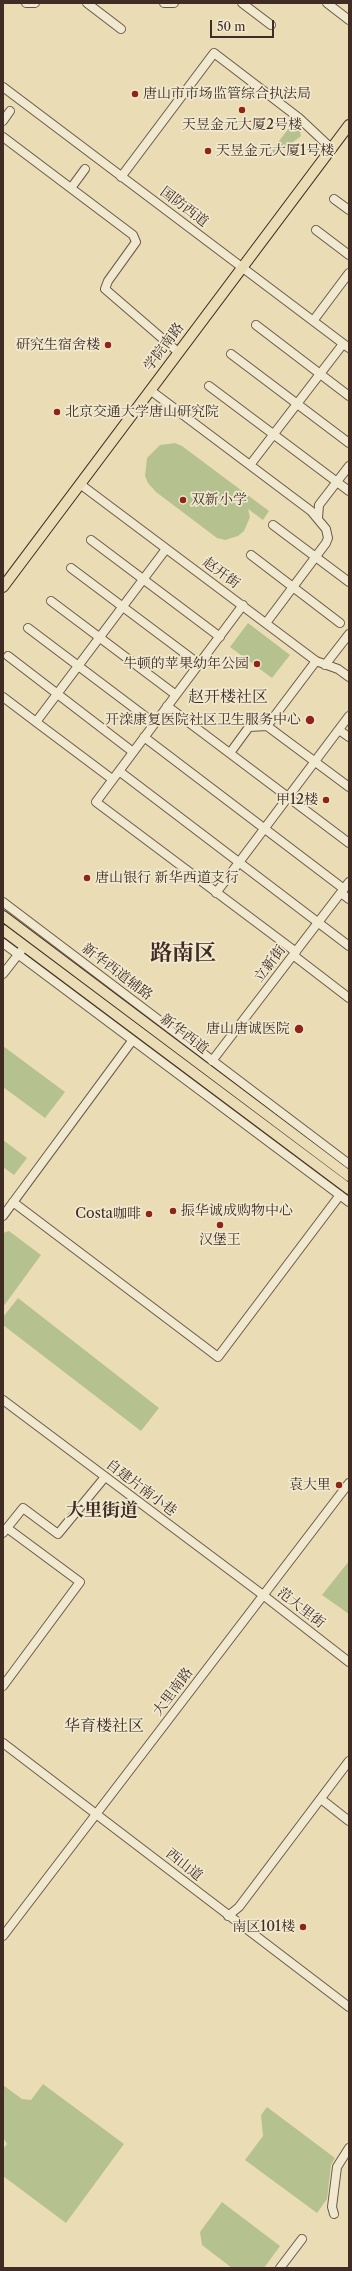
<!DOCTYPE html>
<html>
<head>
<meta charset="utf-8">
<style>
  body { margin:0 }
  #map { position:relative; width:352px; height:2271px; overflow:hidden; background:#eaddb5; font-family:"Libre Caslon Text",serif }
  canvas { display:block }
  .frame { position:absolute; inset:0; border:4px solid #402c25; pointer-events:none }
  .scale { position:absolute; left:210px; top:20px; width:64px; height:18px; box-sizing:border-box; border:2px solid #402c25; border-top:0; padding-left:5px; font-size:12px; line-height:14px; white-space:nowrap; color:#402c25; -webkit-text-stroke:3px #f1e9cf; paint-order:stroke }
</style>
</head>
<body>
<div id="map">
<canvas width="352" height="2271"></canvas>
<div class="frame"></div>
<div class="scale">50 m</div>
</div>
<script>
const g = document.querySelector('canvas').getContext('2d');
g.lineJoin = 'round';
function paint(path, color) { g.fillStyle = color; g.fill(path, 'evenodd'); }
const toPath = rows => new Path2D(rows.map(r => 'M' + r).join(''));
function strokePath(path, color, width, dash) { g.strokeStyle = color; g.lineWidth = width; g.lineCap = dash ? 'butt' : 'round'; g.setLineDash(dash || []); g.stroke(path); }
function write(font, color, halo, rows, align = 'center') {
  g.font = font + ' "Libre Caslon Text","Noto Serif SC",serif'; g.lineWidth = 3.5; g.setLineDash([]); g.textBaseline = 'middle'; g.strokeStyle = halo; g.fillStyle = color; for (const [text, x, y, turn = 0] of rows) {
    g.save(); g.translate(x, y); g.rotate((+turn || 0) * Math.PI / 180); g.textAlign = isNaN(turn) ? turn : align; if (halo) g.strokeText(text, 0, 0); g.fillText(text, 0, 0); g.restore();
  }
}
paint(toPath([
  [292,124,300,130,301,136,273,157,269,154],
  [175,443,182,446,269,511,263,520,248,509,250,517,244,531,238,536,225,540,217,538,156,492,148,483,145,476,147,458,160,445],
  [248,623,290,655,272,678,230,647],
  [3,1046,65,1092,45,1118,3,1087],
  [3,1140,27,1158,14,1175,3,1167],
  [9,1231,41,1255,3,1307,3,1233],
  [18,1298,159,1408,141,1431,3,1325,3,1317],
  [349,1561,349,1614,322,1595],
  [43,2084,124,2144,66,2223,3,2176,3,2149,7,2144,3,2137,3,2085,22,2099,31,2100],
  [267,2107,335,2158,331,2165,327,2199,317,2213,245,2160,263,2136,261,2115],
  [222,2202,280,2246,264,2268,232,2268,202,2245,200,2232]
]), '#b5c28f');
const minor = toPath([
  [26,3,35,3],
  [87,3,121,29],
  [164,3,174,3],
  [242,3,271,25],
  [327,3,349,20],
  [3,87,349,348],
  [3,121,10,111],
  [3,137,133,235,136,242,108,281,105,289,178,352],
  [121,177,214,53,299,118,332,149],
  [71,188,85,169],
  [334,199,349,210],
  [316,230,349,255],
  [313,321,349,273],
  [256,325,349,396],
  [231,354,349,443],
  [209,386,349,491],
  [150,390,311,511,326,529,328,538,326,543,266,623],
  [250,465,343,344],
  [80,484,316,661,338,669,349,677],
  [318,518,319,505,349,466],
  [273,525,349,582],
  [91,540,220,637],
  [251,555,340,623],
  [71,568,199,664],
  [51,601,176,695],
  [243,605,96,802,296,952],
  [28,628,154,723],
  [8,656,133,752],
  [316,661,267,726,349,787],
  [325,665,349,634],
  [3,697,36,722],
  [167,706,349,843],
  [339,730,349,737],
  [144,737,344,889],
  [230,753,249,727,267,726],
  [119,771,349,946],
  [112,779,36,722,166,549],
  [216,893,349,716],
  [341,893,349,899],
  [3,902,349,1164],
  [3,943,349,1202],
  [293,955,349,998],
  [3,974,21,951],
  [212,1061,349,882],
  [13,1202,218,1357,340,1195],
  [3,1216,132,1041],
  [3,1400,263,1595,349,1662],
  [3,1533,23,1508,58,1534,105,1477],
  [3,1686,80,1582,7,1528],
  [3,1743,349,2007],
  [321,1799,349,1821],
  [228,1916,239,1907,349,1761],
  [3,1936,349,1483],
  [334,2214,332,2207,337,2167,349,2148],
  [280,2268,302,2239]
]);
const major = toPath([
  [3,587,349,125],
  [3,916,349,1176],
  [3,930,349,1189]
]);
strokePath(minor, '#6a5849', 10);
strokePath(major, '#402c25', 12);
strokePath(minor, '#f1e9cf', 8);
strokePath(major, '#eaddb5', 10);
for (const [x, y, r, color] of [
  [135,94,4,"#8f2418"],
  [242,110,4,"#8f2418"],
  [208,151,4,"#8f2418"],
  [108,345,4,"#8f2418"],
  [57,412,4,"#8f2418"],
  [183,500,4,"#8f2418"],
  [257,664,4,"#8f2418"],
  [310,720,5,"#8f2418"],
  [326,800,4,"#8f2418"],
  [87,878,4,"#8f2418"],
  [299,1029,5,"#8f2418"],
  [173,1211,4,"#8f2418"],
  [149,1214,4,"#8f2418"],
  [220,1225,4,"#8f2418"],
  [339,1485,4,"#8f2418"],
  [303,1927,4,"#8f2418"]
]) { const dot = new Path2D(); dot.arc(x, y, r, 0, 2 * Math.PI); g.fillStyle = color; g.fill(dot); strokePath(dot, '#f1e9cf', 1.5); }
write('14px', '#402c25', '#f1e9cf', [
  ["唐山市市场监管综合执法局",143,94,"left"],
  ["天昱金元大厦2号楼",242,125,"center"],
  ["天昱金元大厦1号楼",216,151,"left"],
  ["研究生宿舍楼",100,345],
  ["北京交通大学唐山研究院",65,412,"left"],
  ["双新小学",191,500,"left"],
  ["牛顿的苹果幼年公园",249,664],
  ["开滦康复医院社区卫生服务中心",301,720],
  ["甲12楼",318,800],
  ["唐山银行 新华西道支行",95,878,"left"],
  ["唐山唐诚医院",290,1029],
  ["振华诚成购物中心",181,1211,"left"],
  ["Costa咖啡",141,1214],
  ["汉堡王",220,1240,"center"],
  ["袁大里",331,1485],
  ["南区101楼",295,1927]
], 'right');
write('14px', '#402c25', '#f1e9cf', [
  ["国防西道",184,207,37],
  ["学院南路",164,347,-53],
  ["赵开街",221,573,36],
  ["立新街",270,964,-53],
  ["新华西道辅路",117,972,37],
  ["新华西道",184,1034,37],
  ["自建片南小巷",141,1488,37],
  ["范大里街",301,1608,38],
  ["大里南路",173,1692,-53],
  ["西山道",184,1865,38]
]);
write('16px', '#402c25', '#f1e9cf', [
  ["赵开楼社区",228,697],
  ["华育楼社区",104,1726]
]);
write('bold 18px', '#402c25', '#f1e9cf', [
  ["大里街道",102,1511]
]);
write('bold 22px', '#402c25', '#f1e9cf', [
  ["路南区",183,954]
]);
</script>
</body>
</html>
